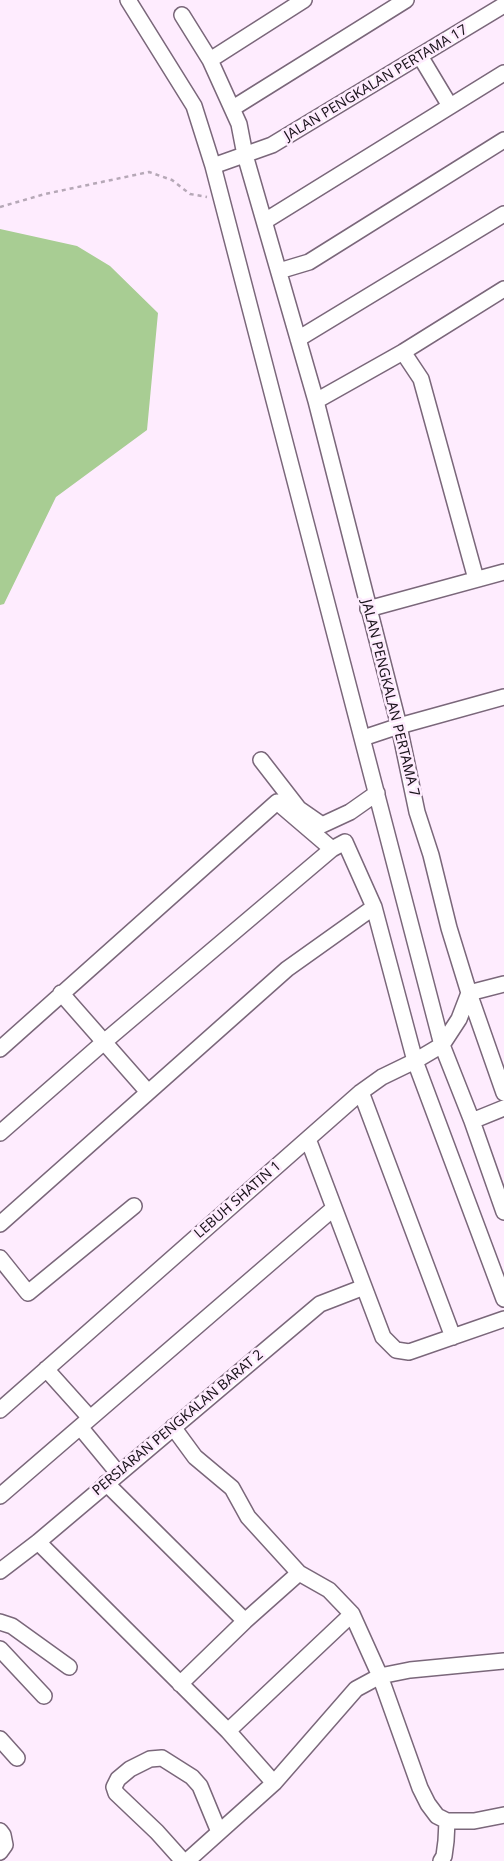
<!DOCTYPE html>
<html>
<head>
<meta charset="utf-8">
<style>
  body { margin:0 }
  canvas { display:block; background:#feecfe }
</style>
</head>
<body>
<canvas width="504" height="1861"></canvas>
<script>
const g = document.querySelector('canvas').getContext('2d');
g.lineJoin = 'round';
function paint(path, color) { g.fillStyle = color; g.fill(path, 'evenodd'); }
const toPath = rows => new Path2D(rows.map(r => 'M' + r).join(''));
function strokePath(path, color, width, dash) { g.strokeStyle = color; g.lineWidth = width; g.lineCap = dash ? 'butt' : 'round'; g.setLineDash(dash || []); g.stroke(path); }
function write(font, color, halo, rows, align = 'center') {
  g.font = font + ' "Noto Sans",sans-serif'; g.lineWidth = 5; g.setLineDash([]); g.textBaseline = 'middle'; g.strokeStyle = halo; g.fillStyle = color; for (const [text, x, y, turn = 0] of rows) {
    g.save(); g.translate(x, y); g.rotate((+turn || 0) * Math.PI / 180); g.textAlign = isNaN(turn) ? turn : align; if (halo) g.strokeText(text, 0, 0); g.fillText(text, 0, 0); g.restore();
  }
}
paint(toPath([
  [0,229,77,246,110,266,158,313,147,430,56,497,4,604,0,605]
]), '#a8cd93');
const minor = toPath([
  [128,0,194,106,213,166,442,1045,472,1121,504,1212],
  [182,15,210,60,239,124,245,155,316,401,399,726,417,812,431,855,449,928,469,993,504,1093],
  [420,56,450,106],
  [210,60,304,0],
  [233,108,406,0],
  [213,166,272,145,504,5],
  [265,221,504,73],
  [279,271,309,262,504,140],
  [298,339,504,214],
  [403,352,421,379,476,579],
  [316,401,403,352,504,289],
  [368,609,504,572],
  [363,738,399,726,504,697],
  [261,760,299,809,322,825,350,812,377,793],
  [61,993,148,1092],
  [469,993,504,984],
  [0,1049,277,802,332,849],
  [361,1092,453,1337],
  [472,1121,504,1108],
  [0,1133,104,1042,332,849,345,842,374,907,415,1061,504,1299],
  [308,1139,383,1337,396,1350,409,1352,504,1319],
  [0,1224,287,969,374,907],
  [0,1258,28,1293,134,1206],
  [46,1369,90,1418],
  [0,1410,361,1092,382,1077,415,1061,442,1045,459,1019,469,993],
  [80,1427,118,1473],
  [173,1427,195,1457,232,1488,248,1517,299,1573],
  [106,1483,245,1621],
  [0,1496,334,1208],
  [38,1542,228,1731,274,1783],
  [0,1571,38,1542,320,1304,364,1287],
  [0,1622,12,1626,69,1667],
  [0,1649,44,1696],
  [180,1684,245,1621,299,1573,329,1590,352,1614,380,1676,420,1788,428,1804,437,1816,447,1821,474,1821,504,1815],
  [228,1731,352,1614],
  [0,1739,17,1758],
  [0,1831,3,1835,5,1845,0,1852],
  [183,1861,157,1832,116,1793,114,1787,118,1779,130,1769,150,1759,162,1758,192,1777,200,1786,219,1832],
  [187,1861,274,1783,356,1689,380,1676,410,1670,504,1661],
  [441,1861,444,1856,446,1841,447,1821]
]);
strokePath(minor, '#7a677a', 18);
strokePath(toPath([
  [0,207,45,194,149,172,172,180,190,194,207,197]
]), '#b6a8b7', 2.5, [4, 4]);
strokePath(minor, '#fff', 15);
write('14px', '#1a131b', '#feecfe', [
  ["JALAN PENGKALAN PERTAMA 17",376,83,-31],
  ["JALAN PENGKALAN PERTAMA 7",390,698,76],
  ["LEBUH SHATIN 1",238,1200,-41],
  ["PERSIARAN PENGKALAN BARAT 2",178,1423,-40]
]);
</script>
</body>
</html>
